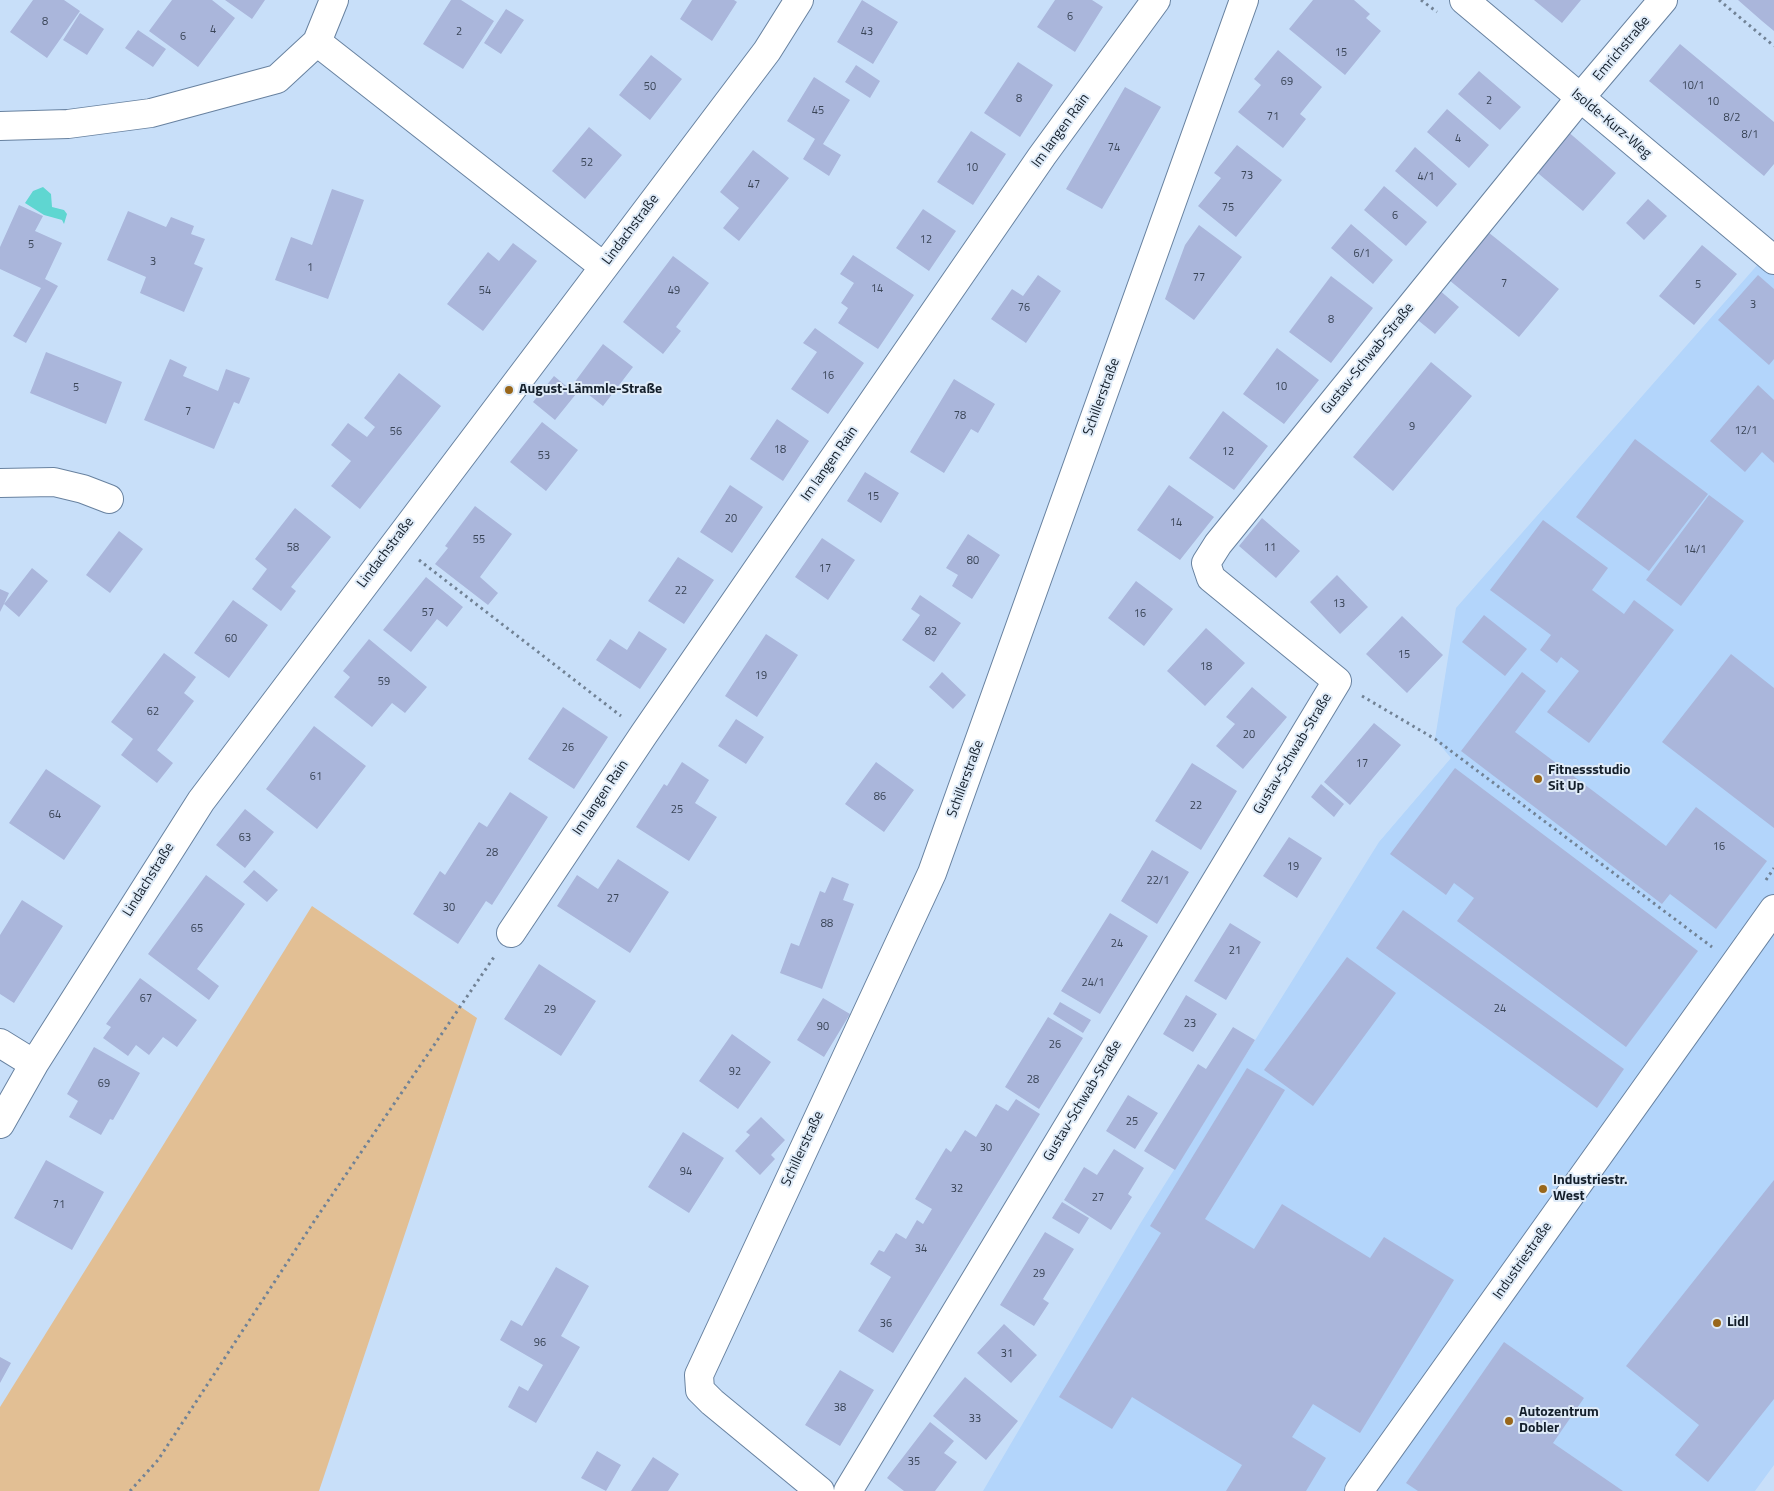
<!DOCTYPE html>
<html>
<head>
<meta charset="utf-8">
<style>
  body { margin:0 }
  canvas { display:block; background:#c8dff9 }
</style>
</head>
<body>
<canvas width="1774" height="1491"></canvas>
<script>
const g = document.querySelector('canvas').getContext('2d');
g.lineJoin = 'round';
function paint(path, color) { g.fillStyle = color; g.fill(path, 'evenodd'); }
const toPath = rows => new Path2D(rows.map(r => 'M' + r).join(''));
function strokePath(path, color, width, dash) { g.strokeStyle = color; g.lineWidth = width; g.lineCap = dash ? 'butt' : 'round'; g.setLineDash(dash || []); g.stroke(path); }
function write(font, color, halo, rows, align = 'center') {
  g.font = font + ' "Titillium Web",sans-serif'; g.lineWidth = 4; g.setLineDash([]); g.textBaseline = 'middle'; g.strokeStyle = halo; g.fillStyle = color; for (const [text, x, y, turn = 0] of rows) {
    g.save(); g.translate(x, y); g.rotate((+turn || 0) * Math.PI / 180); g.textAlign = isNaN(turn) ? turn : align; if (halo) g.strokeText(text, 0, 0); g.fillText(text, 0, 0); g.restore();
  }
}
paint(toPath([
  [1774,246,1774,1465,1755,1491,983,1491,1140,1224,1379,842,1451,758,1435,739,1456,608]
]), '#b3d5fb');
paint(toPath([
  [312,906,477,1018,319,1491,0,1491,0,1407]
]), '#e2bf94');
paint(toPath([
  [43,187,51,194,52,207,64,210,67,214,64,224,62,220,44,215,25,203,33,191]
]), '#5fd6d1');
paint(toPath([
  [33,0,64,0,80,11,47,58,10,32],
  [172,0,212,0,235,18,198,67,149,31],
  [225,0,265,0,252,19],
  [451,0,461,0,494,21,463,69,423,44],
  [692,0,734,0,737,2,712,41,680,19],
  [862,0,898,22,873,64,837,42],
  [1055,0,1092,0,1103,7,1075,52,1037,27],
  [1313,0,1354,0,1370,14,1366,18,1381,31,1345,75,1289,29],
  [1534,0,1581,0,1562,23],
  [1738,0,1774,0,1774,31,1762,21],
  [506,9,524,20,501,54,484,43],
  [80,13,104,29,87,55,63,40],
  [138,30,166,49,153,67,125,48],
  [1680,44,1774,122,1774,164,1764,176,1649,81],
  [1278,50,1322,87,1300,114,1306,119,1283,148,1238,112,1261,85,1254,79],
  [651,55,682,79,650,120,619,95],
  [1018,62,1053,85,1020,137,984,113],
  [856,65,880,81,870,98,845,82],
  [1479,71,1521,107,1500,130,1458,94],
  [814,77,850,100,823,144,841,155,829,176,803,159,815,139,787,121],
  [1125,87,1161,107,1102,209,1066,189],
  [1447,109,1489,145,1469,168,1427,132],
  [589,127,622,155,585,199,552,171],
  [1566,130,1616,173,1583,211,1533,169],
  [971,131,1006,154,973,205,937,182],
  [1237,145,1282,180,1236,237,1198,206,1221,178,1214,173],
  [1415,147,1457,184,1437,207,1395,171],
  [753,150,789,178,739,241,723,228,739,208,720,192],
  [1384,186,1427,222,1406,246,1364,210],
  [332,189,364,200,328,299,275,280,291,237,312,245],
  [1648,199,1667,216,1644,240,1626,223],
  [19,205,43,216,35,231,62,243,45,279,58,286,26,343,13,336,41,288,0,269,0,247],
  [923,209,956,231,929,271,896,248],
  [128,211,166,227,171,217,194,226,191,234,205,239,194,264,203,268,184,312,140,293,146,277,107,260],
  [1351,224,1393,260,1373,284,1331,248],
  [1199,225,1242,257,1194,320,1165,299,1185,245],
  [1488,232,1559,289,1519,337,1449,280],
  [513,243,537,261,483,331,447,304,488,252,499,261],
  [1702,245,1737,274,1694,325,1659,296],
  [853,255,914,295,878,349,838,323,848,308,841,303,854,283,840,274],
  [673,256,709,283,676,327,681,331,663,354,623,322],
  [1038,275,1061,291,1026,343,991,319,1012,289,1023,296],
  [1758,275,1774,289,1774,359,1769,365,1718,320],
  [1331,276,1373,308,1331,363,1289,332],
  [1438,289,1459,307,1435,334,1414,317],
  [815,328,864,363,828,414,791,389,817,352,803,343],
  [603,344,633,367,603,406,574,383],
  [1277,348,1319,380,1284,424,1243,394],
  [46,352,122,382,106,424,30,393],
  [170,359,187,367,183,376,218,391,226,369,250,378,239,404,234,402,214,449,144,420],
  [1431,362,1472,396,1393,491,1353,457],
  [399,373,441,406,360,509,331,486,351,461,331,445,348,423,367,437,375,427,364,418],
  [554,376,576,394,555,420,533,402],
  [954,379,995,404,978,433,971,429,944,473,910,452],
  [1758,385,1774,400,1774,463,1762,452,1745,472,1710,441],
  [1223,411,1268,446,1234,490,1189,458],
  [777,419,809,441,783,481,750,459],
  [542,422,578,450,546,491,510,462],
  [1635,439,1708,494,1649,571,1576,517],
  [865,472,899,493,881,523,847,501],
  [730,485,763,507,732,553,700,532],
  [1169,485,1214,517,1180,560,1137,530],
  [1709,495,1744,521,1681,606,1646,580],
  [475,506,512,534,480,577,498,593,488,605,435,564,448,548,445,546],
  [295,508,331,537,291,587,296,591,281,611,252,589,267,569,255,559],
  [1262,518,1300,551,1276,578,1239,546],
  [1543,520,1608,568,1592,590,1624,614,1634,600,1674,630,1589,743,1547,712,1579,671,1561,657,1557,663,1540,650,1551,635,1490,590],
  [119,531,143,549,110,593,86,575],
  [968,534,1000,555,972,599,952,586,958,575,946,568],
  [822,538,855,560,828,600,795,577],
  [678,557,714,580,684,624,648,601],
  [32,568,48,581,19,617,4,604,0,612,0,589,9,593,4,604],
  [1337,575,1368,607,1340,634,1310,602],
  [426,577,463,607,447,627,437,619,411,652,383,630],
  [1136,581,1173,609,1144,646,1108,618],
  [920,595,961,623,934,662,902,640,920,615,911,609],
  [233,600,268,625,229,678,194,653],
  [1484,615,1527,649,1505,676,1462,642],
  [1402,616,1443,655,1407,693,1366,654],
  [1206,628,1245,663,1205,706,1167,671],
  [639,631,667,649,640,689,596,660,610,639,627,650],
  [766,634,798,655,757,717,725,696],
  [369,639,427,687,405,713,392,703,372,727,334,697,350,677,343,671],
  [164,653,196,677,184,693,194,701,157,750,173,763,157,783,121,755,133,739,111,722],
  [1731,654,1774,688,1774,828,1662,742],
  [942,672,966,695,953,709,929,687],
  [1522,672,1546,691,1515,732,1666,846,1696,807,1767,861,1716,929,1670,894,1662,904,1461,751],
  [1252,687,1287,717,1243,769,1216,746,1235,724,1226,717],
  [563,707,608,737,574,789,528,759],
  [736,719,764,737,746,764,718,746],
  [1374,723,1401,745,1350,805,1324,782],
  [314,726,366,766,317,829,266,789],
  [682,762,709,780,695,803,717,817,689,861,636,827,664,784,667,786],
  [876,762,914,790,884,832,845,804],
  [1192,763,1237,791,1201,850,1155,821],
  [1455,768,1698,951,1626,1047,1457,921,1474,898,1454,883,1446,895,1390,854],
  [46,769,101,806,64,860,9,823],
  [1321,784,1344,804,1334,817,1311,797],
  [510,792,548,817,492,905,486,901,458,944,413,914,440,871,445,875,479,822,487,827],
  [245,809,274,832,245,868,216,845],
  [1289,837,1322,858,1297,898,1263,876],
  [1152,850,1189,872,1157,924,1121,901],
  [618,859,669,892,630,953,557,906,577,875,598,889],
  [254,870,278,890,267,902,243,882],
  [206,875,245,904,197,969,219,986,209,1000,148,954],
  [832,877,849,884,843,900,854,904,822,989,780,973,791,943,799,946,820,891,825,893],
  [22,900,63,926,14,1003,0,994,0,935],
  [1403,910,1624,1069,1597,1108,1376,948],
  [1110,913,1148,936,1100,1014,1061,991],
  [1230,923,1261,942,1226,1000,1194,981],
  [1347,957,1396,993,1313,1106,1264,1070],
  [539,964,596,1001,561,1056,504,1019],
  [140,978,197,1020,177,1047,163,1037,149,1055,136,1045,128,1056,103,1038,111,1027,106,1024],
  [1186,995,1217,1014,1193,1052,1163,1034],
  [823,998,850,1014,824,1057,797,1040],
  [1060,1002,1091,1020,1083,1033,1053,1014],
  [1048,1017,1083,1038,1039,1109,1005,1087],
  [1233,1027,1255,1040,1175,1170,1144,1151,1198,1064,1206,1069],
  [732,1034,771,1062,738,1109,699,1081],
  [94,1047,140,1073,113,1120,110,1119,101,1135,69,1117,78,1101,67,1094],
  [1247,1068,1285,1090,1205,1219,1254,1249,1282,1204,1370,1258,1384,1237,1454,1280,1360,1433,1313,1404,1292,1437,1326,1458,1306,1491,1226,1491,1242,1465,1132,1397,1112,1429,1059,1397,1161,1233,1150,1226],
  [1128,1095,1158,1113,1135,1149,1106,1131],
  [1016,1099,1040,1114,893,1353,858,1331,891,1277,870,1264,879,1250,884,1252,896,1233,906,1239,917,1220,923,1224,932,1209,915,1199,946,1148,951,1152,965,1130,976,1137,996,1104,1008,1111],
  [761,1117,785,1140,771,1155,775,1159,760,1175,735,1151,750,1135,746,1132],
  [683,1132,724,1158,689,1213,648,1187],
  [1114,1149,1144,1168,1128,1194,1132,1197,1111,1230,1064,1200,1084,1167,1097,1175],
  [46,1160,104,1192,72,1250,14,1218],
  [1774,1180,1774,1399,1708,1482,1675,1455,1699,1425,1626,1366],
  [1062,1202,1089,1218,1079,1234,1052,1218],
  [1045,1232,1074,1249,1043,1299,1049,1303,1034,1326,1000,1305],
  [556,1267,589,1286,561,1336,580,1347,536,1423,508,1407,519,1386,528,1391,543,1365,500,1340,511,1320,522,1326],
  [1004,1324,1037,1355,1011,1383,977,1353],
  [1504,1342,1584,1398,1553,1443,1623,1491,1418,1491,1406,1483],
  [0,1357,11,1363,0,1383],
  [840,1370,874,1390,840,1446,805,1425],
  [965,1377,1018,1421,986,1460,933,1416],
  [930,1422,954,1441,944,1453,957,1462,935,1491,904,1491,887,1478],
  [597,1451,621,1465,606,1491,581,1478],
  [653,1457,679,1474,668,1491,631,1491]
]), '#aab6db');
const minor = toPath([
  [1464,0,1774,260],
  [317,42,334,0],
  [0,126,68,124,151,113,277,79,317,42,604,267],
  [0,483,54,482,83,489,109,499],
  [511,933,644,734,1042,156,1156,0],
  [0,1043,34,1064],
  [0,1124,34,1064,201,801,767,51,799,0],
  [820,1491,712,1402,700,1390,699,1375,932,873,1244,0],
  [848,1491,1337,681,1211,578,1206,563,1218,544,1580,98,1663,0],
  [1359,1491,1774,909]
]);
strokePath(minor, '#6882a0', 30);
strokePath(toPath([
  [1421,0,1437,12],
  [1719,0,1774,46],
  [419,560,621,716],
  [1362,696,1435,739,1712,947],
  [1766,880,1774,868],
  [130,1491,158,1460,315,1220,494,957]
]), '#718295', 3, [2.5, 4]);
strokePath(minor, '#fff', 28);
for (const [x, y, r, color] of [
  [509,390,5,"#99671b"],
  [1538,779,5,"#99671b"],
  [1543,1189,5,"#99671b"],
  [1717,1323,5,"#99671b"],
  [1509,1421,5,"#99671b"]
]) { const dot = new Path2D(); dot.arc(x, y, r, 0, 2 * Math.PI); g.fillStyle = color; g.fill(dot); strokePath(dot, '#dfebf8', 2); }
write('11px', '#3a4557', null, [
  ["6",1070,17],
  ["8",45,22],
  ["4",213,30],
  ["2",459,32],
  ["43",867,32],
  ["6",183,37],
  ["15",1341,53],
  ["69",1287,82],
  ["10/1",1693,86],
  ["50",650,87],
  ["8",1019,99],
  ["2",1489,101],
  ["10",1713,102],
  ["45",818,111],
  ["71",1273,117],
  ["8/2",1732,118],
  ["8/1",1750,135],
  ["4",1458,139],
  ["74",1114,148],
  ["52",587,163],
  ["10",972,168],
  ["73",1247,176],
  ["4/1",1426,177],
  ["47",754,185],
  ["75",1228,208],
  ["6",1395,216],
  ["12",926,240],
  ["5",31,245],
  ["6/1",1362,254],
  ["3",153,262],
  ["1",310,268],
  ["77",1199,278],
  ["7",1504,284],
  ["5",1698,285],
  ["14",877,289],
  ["54",485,291],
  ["49",674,291],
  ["3",1753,305],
  ["76",1024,308],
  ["8",1331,320],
  ["16",828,376],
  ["10",1281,387],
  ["5",76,388],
  ["7",188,412],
  ["78",960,416],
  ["9",1412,427],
  ["12/1",1746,431],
  ["56",396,432],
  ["18",780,450],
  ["12",1228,452],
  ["53",544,456],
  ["15",873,497],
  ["20",731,519],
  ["14",1176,523],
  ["55",479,540],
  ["58",293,548],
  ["11",1270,548],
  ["14/1",1695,550],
  ["80",973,561],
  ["17",825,569],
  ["22",681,591],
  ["13",1339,604],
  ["57",428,613],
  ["16",1140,614],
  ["82",931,632],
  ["60",231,639],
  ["15",1404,655],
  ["18",1206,667],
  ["19",761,676],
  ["59",384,682],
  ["62",153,712],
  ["20",1249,735],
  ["26",568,748],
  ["17",1362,764],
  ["61",316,777],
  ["86",880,797],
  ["22",1196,806],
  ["25",677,810],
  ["64",55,815],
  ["63",245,838],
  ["16",1719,847],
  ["28",492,853],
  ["19",1293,867],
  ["22/1",1158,881],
  ["27",613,899],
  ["30",449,908],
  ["88",827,924],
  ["65",197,929],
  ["24",1117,944],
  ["21",1235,951],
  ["24/1",1093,983],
  ["67",146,999],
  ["24",1500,1009],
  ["29",550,1010],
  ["23",1190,1024],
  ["90",823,1027],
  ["26",1055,1045],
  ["92",735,1072],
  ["28",1033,1080],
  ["69",104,1084],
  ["25",1132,1122],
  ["30",986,1148],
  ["94",686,1172],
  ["32",957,1189],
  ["27",1098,1198],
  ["71",59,1205],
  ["34",921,1249],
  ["29",1039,1274],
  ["36",886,1324],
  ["96",540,1343],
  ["31",1007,1354],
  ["38",840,1408],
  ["33",975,1419],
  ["35",914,1462]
]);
write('14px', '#141f2b', '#dfebf8', [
  ["Emrichstraße",1622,49,-50],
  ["Isolde-Kurz-Weg",1611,124,40],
  ["Im langen Rain",1061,131,-54],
  ["Lindachstraße",631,230,-53],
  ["Gustav-Schwab-Straße",1368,359,-51],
  ["Schillerstraße",1102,397,-70],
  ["Im langen Rain",830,464,-55],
  ["Lindachstraße",386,553,-53],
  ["Gustav-Schwab-Straße",1293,754,-59],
  ["Schillerstraße",966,779,-70],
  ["Im langen Rain",601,798,-56],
  ["Lindachstraße",149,880,-58],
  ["Gustav-Schwab-Straße",1083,1101,-59],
  ["Schillerstraße",803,1149,-65],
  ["Industriestraße",1523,1261,-55]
]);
write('bold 14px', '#141f2b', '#dfebf8', [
  ["August-Lämmle-Straße",519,390],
  ["Fitnessstudio",1548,771],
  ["Sit Up",1548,787],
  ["Industriestr.",1553,1181],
  ["West",1553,1197],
  ["Lidl",1727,1323],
  ["Autozentrum",1519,1413],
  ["Dobler",1519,1429]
], 'left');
</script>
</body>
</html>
